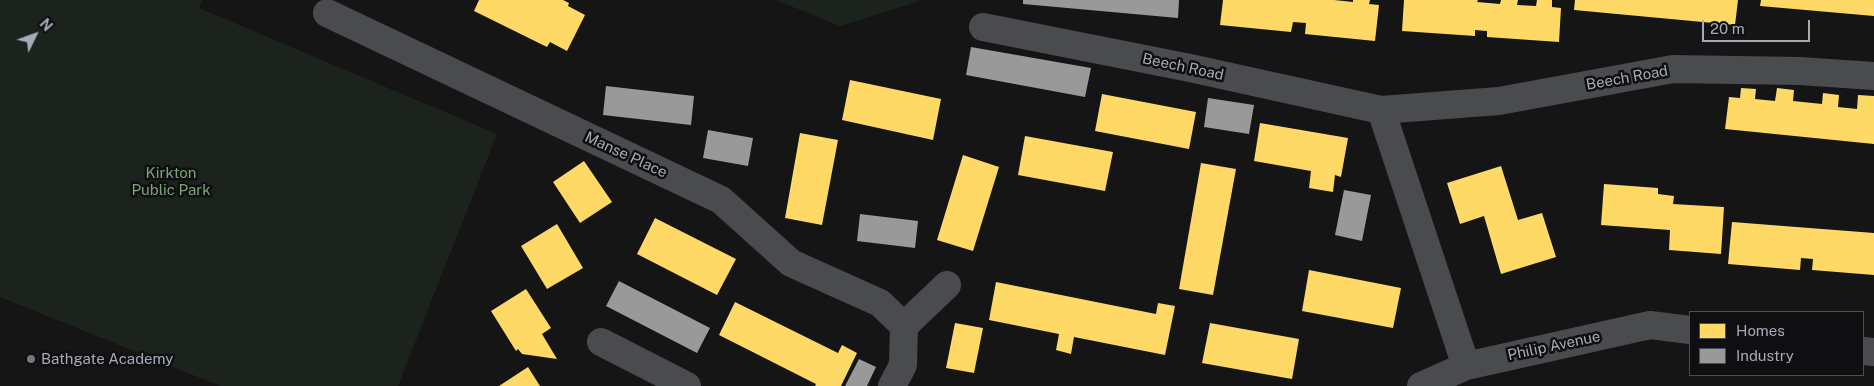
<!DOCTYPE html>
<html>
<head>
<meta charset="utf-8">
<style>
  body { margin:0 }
  #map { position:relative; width:1874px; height:386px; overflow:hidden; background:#151515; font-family:"Public Sans",sans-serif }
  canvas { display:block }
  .legend { position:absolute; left:1689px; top:311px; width:175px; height:65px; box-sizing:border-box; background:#0f0f11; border:1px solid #4b4e54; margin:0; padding:6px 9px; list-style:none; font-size:15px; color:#a5acb8 }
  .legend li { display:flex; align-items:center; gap:10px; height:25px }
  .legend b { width:25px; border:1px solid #4b4e54 }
  .north { position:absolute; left:10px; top:10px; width:50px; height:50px; -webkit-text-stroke:4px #0f0f11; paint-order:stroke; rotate:48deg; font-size:14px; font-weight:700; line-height:20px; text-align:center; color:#a5acb8 }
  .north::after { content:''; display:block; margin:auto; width:18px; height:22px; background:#a5acb8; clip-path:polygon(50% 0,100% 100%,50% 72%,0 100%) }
  .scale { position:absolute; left:1702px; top:20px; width:108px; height:22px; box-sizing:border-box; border:2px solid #a5acb8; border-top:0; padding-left:6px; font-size:15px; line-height:18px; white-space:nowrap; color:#a5acb8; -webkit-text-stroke:4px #0f0f11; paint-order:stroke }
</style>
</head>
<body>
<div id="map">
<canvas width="1874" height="386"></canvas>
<ul class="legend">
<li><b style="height:14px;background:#ffd966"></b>Homes</li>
<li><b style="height:14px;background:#999"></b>Industry</li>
</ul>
<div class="north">N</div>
<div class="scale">20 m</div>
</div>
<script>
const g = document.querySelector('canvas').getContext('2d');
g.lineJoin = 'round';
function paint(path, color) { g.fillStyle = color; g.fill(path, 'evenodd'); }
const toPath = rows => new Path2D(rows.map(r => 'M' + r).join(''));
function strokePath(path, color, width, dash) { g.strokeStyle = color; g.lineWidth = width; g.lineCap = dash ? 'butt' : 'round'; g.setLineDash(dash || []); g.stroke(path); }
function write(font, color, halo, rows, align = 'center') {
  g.font = font + ' "Public Sans",sans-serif'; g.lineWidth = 5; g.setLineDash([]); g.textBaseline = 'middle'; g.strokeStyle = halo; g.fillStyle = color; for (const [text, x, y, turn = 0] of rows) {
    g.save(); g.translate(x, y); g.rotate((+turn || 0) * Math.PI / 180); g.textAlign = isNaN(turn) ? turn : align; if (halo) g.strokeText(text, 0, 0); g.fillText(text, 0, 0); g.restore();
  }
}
paint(toPath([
  [0,0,202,0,199,8,497,134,398,386,220,386,0,297],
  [776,0,923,0,840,26]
]), '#1b231c');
paint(toPath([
  [479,0,563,0,569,3,568,6,585,15,567,51,550,42,547,47,474,11],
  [1223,0,1334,0,1353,2,1353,0,1370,0,1369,4,1379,5,1375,41,1305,34,1306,23,1293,22,1291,32,1220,25],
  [1404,0,1478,0,1477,2,1500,4,1501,0,1518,0,1517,5,1536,6,1537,0,1552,0,1552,7,1561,8,1559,42,1487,37,1487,31,1475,30,1475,36,1402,31],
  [1575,0,1738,0,1735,25,1574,10],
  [1761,0,1874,0,1874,16,1760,6],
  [850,80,941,99,933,140,842,120],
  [1741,88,1756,89,1755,99,1775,101,1777,88,1794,90,1793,101,1822,104,1823,93,1839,95,1838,107,1857,109,1858,95,1874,96,1874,144,1725,129,1729,97,1740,98],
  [1102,94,1196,112,1189,149,1095,131],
  [1260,123,1348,138,1341,177,1335,175,1333,192,1309,188,1311,171,1254,161],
  [800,133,838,140,822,225,785,218],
  [1025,136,1113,152,1105,191,1018,175],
  [963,155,999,167,973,251,937,240],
  [584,161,612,202,580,223,553,182],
  [1201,163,1236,169,1213,295,1179,289],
  [1501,166,1518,220,1542,213,1556,257,1501,274,1484,216,1460,224,1447,183],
  [1604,184,1658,188,1658,194,1674,196,1673,204,1724,207,1721,254,1669,250,1670,230,1601,225],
  [655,218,736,259,717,295,637,254],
  [1732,222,1874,233,1874,275,1812,270,1813,259,1801,258,1800,270,1728,264],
  [557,224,583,268,547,289,521,246],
  [1309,270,1401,288,1393,328,1302,311],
  [996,282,1156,314,1158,303,1175,306,1165,355,1074,337,1071,354,1056,350,1059,334,989,320],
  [526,289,551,328,542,334,557,359,522,354,518,349,516,351,491,311],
  [735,302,838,353,842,345,857,353,841,386,815,386,816,384,719,335],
  [955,323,983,328,974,373,946,368],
  [1210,323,1299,339,1292,379,1202,363],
  [528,367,540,386,499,386]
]), '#ffd966');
paint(toPath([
  [1023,0,1179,0,1178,18,1023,4],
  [971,47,1091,68,1085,97,966,75],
  [606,86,694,96,691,125,603,115],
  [1208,98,1254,105,1249,134,1204,127],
  [708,130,753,138,748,166,703,158],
  [1344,190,1371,195,1362,241,1335,235],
  [860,214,918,221,915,248,857,241],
  [619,281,710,328,697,353,606,306],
  [859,359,876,367,867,386,845,386]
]), '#999');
strokePath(toPath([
  [327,13,721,200,791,263,880,303,904,326,903,365,892,386],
  [983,27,1190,68,1381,110,1499,101,1673,69,1800,71,1874,76],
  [1381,110,1466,366],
  [904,326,947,285],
  [601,342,687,386],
  [1863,351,1874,352],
  [1421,386,1466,366,1650,325,1690,330]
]), '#494b4e', 28);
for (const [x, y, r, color] of [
  [31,359,5,"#73777f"]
]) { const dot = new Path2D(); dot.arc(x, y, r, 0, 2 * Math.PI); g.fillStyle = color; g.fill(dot); strokePath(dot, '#0f0f11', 2); }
write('15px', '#a5acb8', '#0f0f11', [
  ["Beech Road",1183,67,12],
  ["Beech Road",1627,78,-10],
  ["Manse Place",626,155,25],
  ["Philip Avenue",1554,346,-12]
]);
write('15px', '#7aa47a', '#0f0f11', [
  ["Kirkton",171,173],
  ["Public Park",171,190]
]);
write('15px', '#a5acb8', '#0f0f11', [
  ["Bathgate Academy",41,359]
], 'left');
</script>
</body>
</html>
